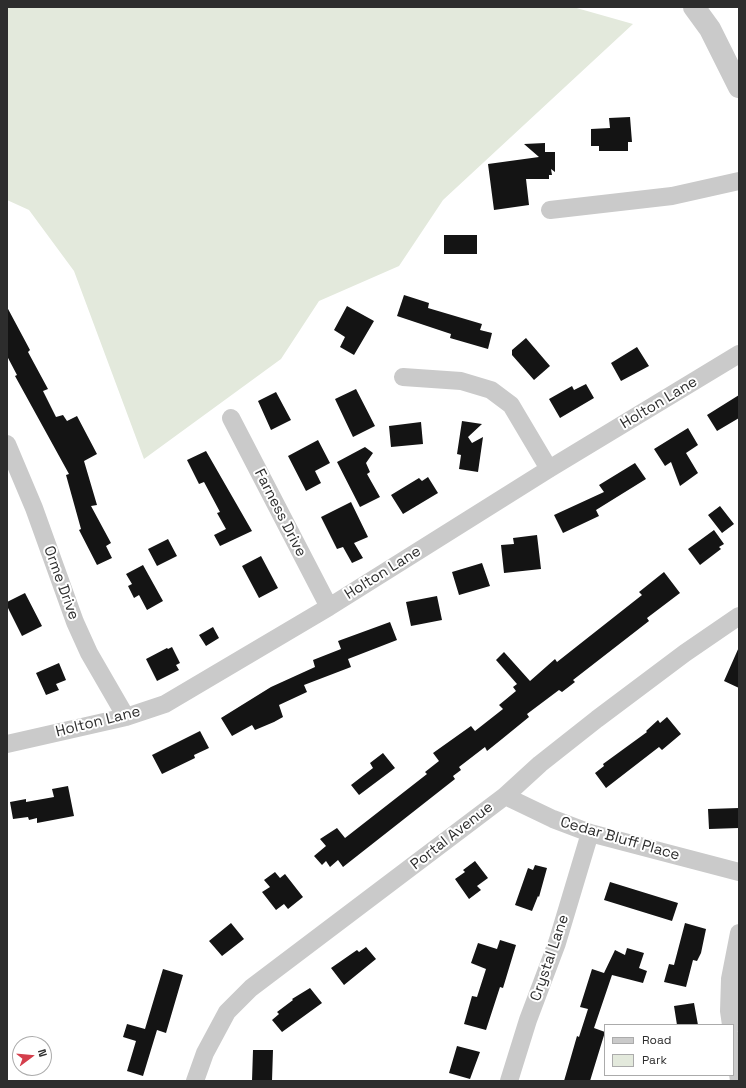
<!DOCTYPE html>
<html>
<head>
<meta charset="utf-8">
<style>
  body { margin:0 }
  #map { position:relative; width:746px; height:1088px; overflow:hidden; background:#fff; font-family:"Space Grotesk",sans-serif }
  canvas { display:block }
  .frame { position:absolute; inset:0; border:8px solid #2d2d2d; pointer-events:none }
  .legend { position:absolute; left:604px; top:1024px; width:130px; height:52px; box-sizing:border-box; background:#fff; border:1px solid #ababab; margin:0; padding:5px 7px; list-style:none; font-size:12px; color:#2d2d2d }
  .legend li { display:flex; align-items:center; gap:8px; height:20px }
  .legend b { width:20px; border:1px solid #ababab }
  .north { position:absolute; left:12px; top:1036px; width:40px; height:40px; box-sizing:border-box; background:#fff; border:1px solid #ababab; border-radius:50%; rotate:74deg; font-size:11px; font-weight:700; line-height:16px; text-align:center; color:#2d2d2d }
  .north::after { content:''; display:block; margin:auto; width:14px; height:18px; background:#d43f4c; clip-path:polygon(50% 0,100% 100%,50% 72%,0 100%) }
</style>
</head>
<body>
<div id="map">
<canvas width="746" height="1088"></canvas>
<div class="frame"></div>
<ul class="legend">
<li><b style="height:5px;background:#cacaca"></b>Road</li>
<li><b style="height:11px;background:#e3e9dc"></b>Park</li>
</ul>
<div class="north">N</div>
</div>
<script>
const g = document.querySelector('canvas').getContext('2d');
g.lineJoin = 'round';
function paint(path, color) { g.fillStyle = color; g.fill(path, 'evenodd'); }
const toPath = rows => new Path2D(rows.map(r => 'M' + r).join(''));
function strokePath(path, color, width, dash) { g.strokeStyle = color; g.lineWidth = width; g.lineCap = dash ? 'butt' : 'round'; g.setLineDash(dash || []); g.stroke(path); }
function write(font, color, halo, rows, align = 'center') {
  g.font = font + ' "Space Grotesk",sans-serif'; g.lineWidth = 4; g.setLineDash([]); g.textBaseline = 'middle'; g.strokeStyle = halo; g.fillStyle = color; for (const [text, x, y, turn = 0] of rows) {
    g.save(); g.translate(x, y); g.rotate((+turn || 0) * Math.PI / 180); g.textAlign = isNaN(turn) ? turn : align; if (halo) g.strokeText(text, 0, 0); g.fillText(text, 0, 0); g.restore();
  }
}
paint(toPath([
  [7,7,573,7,633,24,443,200,399,266,319,301,281,359,144,459,74,271,29,210,7,200]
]), '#e3e9dc');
paint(toPath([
  [630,117,632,142,628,142,628,151,599,151,599,146,591,146,591,129,610,128,609,118],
  [545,143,545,152,555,152,555,172,551,169,552,175,549,175,549,179,526,179,529,205,494,210,488,164,539,157,524,144],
  [444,235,477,235,477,254,444,254],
  [404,295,429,303,428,308,482,324,480,330,492,333,488,349,450,338,451,334,397,316],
  [347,306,374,321,354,355,340,347,345,337,334,330],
  [7,307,30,350,28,352,48,389,43,391,56,417,63,415,67,421,77,416,97,454,84,461,97,505,91,506,111,543,106,546,112,558,97,565,79,530,81,529,66,475,69,474,15,376,17,375,7,356],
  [526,338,550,366,534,380,512,355,512,350],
  [637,347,649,366,621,381,611,363],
  [586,384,594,398,560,418,549,399,572,386,574,390],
  [356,389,375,426,353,437,335,399],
  [276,392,291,420,271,430,258,401],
  [739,395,739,418,717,431,707,415],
  [462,421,482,424,468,437,472,443,483,437,478,472,459,469,461,455,457,454],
  [421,422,423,444,391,447,389,426],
  [688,428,698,445,686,453,698,473,680,486,671,462,665,466,654,449],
  [318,440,330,463,315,471,321,483,306,491,288,456],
  [365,447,373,453,366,463,370,472,367,474,380,497,360,507,337,462],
  [206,451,252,531,220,546,214,535,226,529,217,513,220,512,204,482,199,484,187,460],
  [635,463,646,479,596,510,599,516,563,533,554,515,604,492,599,485],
  [428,477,438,493,403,514,391,495,419,478,422,481],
  [351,502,368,537,354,543,363,558,352,563,343,547,337,549,321,517],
  [720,506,734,524,722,533,708,515],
  [714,530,724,544,719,547,721,549,700,565,688,549],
  [537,535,541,569,504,573,501,545,514,544,513,538],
  [168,539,177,556,157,566,148,549],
  [261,556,278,588,259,598,242,566],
  [482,563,490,586,459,595,452,572],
  [143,565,163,601,147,610,139,595,134,598,128,586,132,584,126,574],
  [664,572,680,593,647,618,649,621,573,680,575,682,562,692,559,690,527,714,529,717,502,739,487,751,485,747,459,767,461,770,453,776,455,779,343,867,338,860,330,867,326,861,322,865,314,856,326,846,320,839,337,828,345,838,427,774,425,772,439,761,433,753,471,726,475,731,503,709,499,705,516,691,513,687,517,684,496,660,504,652,530,681,555,659,557,662,642,595,639,592],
  [25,593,42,626,22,636,7,606,7,602],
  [437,596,442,620,411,626,406,602],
  [390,622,397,640,348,659,351,667,304,685,307,692,279,705,283,717,274,722,255,730,252,725,232,736,221,718,271,687,315,667,313,660,341,649,338,641],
  [213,627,219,638,206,646,199,635],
  [172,647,180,663,176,665,179,670,157,681,146,659,167,648,168,649],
  [739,647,739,688,724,681],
  [59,663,66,680,56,684,59,690,46,695,36,673],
  [667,717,681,734,662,750,659,747,606,788,595,773,604,766,603,764,647,732,646,731,658,720,660,723],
  [200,731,209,748,194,755,195,758,162,774,152,755],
  [383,753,395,768,359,795,351,785,373,768,370,763],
  [68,786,74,816,37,823,37,818,29,820,28,817,13,819,10,802,26,799,26,802,54,797,52,789],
  [739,808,739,828,709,829,708,809],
  [475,861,488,878,477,886,481,890,469,899,455,879,465,872,463,870],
  [535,865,547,868,539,897,538,896,532,911,515,905,528,868,533,870],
  [275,872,280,878,285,874,303,897,288,909,284,904,276,910,262,892,270,887,264,880],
  [610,882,678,903,672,921,604,900],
  [231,923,244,939,222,956,209,941],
  [685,923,706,929,701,953,697,961,693,960,686,987,664,982,669,964,674,965],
  [500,940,516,945,503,988,500,987,486,1030,464,1024,472,996,477,997,486,969,471,963,478,943,497,949],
  [366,947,376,959,344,985,331,968,357,950,359,952],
  [627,948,644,953,639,968,647,971,643,983,612,975,594,1028,605,1032,590,1081,564,1081,577,1036,579,1037,588,1009,580,1007,592,969,604,973,615,950,625,955],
  [163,969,183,975,166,1033,157,1030,143,1076,127,1071,136,1041,123,1037,127,1024,145,1029],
  [310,988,322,1003,282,1032,272,1020,279,1014,277,1012,293,1000,292,999],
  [694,1003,698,1025,677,1025,674,1006],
  [457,1046,480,1052,470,1079,449,1073],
  [253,1050,273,1050,272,1081,252,1081]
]), '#141414');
strokePath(toPath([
  [550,210,672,196,739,181],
  [403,377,461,381,491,390,511,405,549,469],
  [231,418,329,607],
  [7,444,34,508,75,622,89,653,126,717],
  [7,744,126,717,165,704,329,607,549,469,739,354],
  [505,796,553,819,590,833,739,872],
  [731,1025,729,1011,730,979,739,933],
  [733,1039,739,1081],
  [195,1081,205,1053,227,1012,251,988,505,796,540,764,597,719,685,653,739,616],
  [509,1081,528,1020,557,943,590,833]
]), '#cacaca', 18);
strokePath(toPath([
  [694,7,710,29,739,87]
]), '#cacaca', 22);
write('15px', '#2d2d2d', '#fff', [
  ["Holton Lane",659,403,-31],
  ["Farness Drive",280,513,63],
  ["Holton Lane",383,573,-32],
  ["Orme Drive",61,583,70],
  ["Holton Lane",98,722,-14],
  ["Portal Avenue",452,836,-38],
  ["Cedar Bluff Place",620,839,16],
  ["Crystal Lane",550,958,-71]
]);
</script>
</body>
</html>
